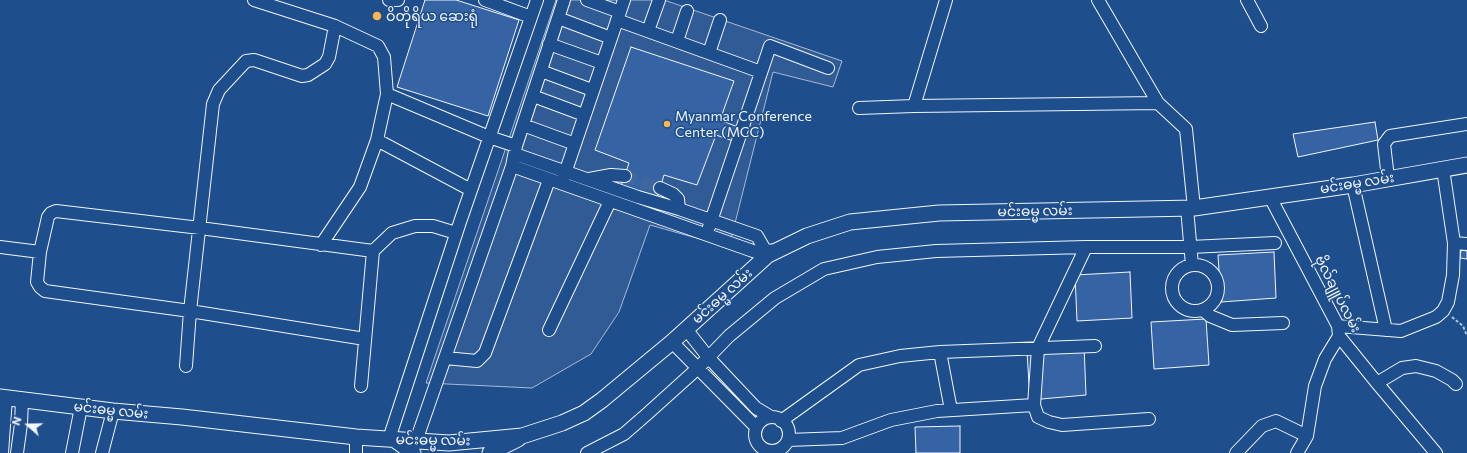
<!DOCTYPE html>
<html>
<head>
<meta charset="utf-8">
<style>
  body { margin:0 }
  #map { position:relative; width:1467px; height:453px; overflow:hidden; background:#1f4e8c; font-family:Commissioner,sans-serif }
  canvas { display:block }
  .north { position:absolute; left:8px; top:405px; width:40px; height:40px; -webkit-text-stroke:3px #1f4e8c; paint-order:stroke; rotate:290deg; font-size:11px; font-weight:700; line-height:16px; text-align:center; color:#f2f6ff }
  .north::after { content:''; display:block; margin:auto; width:14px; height:18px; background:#f2f6ff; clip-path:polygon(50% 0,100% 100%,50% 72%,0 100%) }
</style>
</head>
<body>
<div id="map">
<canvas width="1467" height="453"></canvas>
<div class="north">N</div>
</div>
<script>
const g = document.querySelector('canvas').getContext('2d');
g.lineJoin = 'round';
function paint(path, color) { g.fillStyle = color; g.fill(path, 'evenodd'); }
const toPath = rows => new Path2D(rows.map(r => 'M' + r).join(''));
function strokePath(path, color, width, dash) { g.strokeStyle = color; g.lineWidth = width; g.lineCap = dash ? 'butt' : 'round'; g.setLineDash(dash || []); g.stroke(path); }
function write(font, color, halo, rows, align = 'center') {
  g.font = font + ' Commissioner,"Noto Sans Myanmar",sans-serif'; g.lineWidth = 3; g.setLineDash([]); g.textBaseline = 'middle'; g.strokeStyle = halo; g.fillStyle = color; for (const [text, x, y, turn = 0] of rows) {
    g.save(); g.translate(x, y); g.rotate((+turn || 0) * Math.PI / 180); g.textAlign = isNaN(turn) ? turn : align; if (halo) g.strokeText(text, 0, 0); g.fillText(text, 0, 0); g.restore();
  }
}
const built = toPath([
  [556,0,664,0,842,61,833,87,773,72,730,243,707,241,650,225,619,312,591,354,532,388,426,383,556,0]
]);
paint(built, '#305b95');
strokePath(built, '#a8bbd7', 1);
const building = toPath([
  [425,0,456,0,519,20,488,116,397,87,425,0],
  [631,47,734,81,720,120,738,127,733,141,716,135,697,185,664,175,656,201,620,189,629,163,595,150,631,47],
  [1375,122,1378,140,1298,157,1293,134,1375,122],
  [1461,250,1467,251,1467,259,1460,258,1461,250],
  [1274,252,1276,298,1221,302,1218,255,1274,252],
  [1130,272,1132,318,1077,321,1075,275,1130,272],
  [1206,319,1209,365,1154,369,1151,322,1206,319],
  [1084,345,1086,395,1030,400,1027,352,1084,345],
  [960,426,960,453,916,453,915,427,960,426]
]);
paint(building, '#3563a3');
strokePath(building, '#f2f6ff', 1);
strokePath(toPath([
  [625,176,660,188]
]), '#3f679d', 12, [12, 6]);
const minor = toPath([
  [254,0,335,26,378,46,384,57,387,94,489,137,516,146],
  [389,0,398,0],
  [485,0,531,17],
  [587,0,620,12],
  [1098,0,1158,103,1186,129,1194,208],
  [1247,0,1261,26],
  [558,18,611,38],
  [617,20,761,72],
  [648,31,659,0],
  [677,41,687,11],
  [549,44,602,63],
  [709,53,720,20],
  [541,71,592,90],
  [387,94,377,140,471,190],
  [533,96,584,115],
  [914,106,1158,103],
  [859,108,914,106,946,0],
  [523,125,575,144],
  [515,154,638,197,679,209,757,236,765,250],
  [512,166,750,250,756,252,765,250,775,251],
  [1388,178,1384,144,1390,136,1467,124],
  [563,179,624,0],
  [589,179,611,175,625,176],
  [1353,185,1386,330],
  [660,188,673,194,678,199,679,209],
  [1270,197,1338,326,1339,336,1377,383,1436,453],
  [1187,208,1192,265],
  [709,227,770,46,828,68],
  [1454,243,1467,244],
  [321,245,360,187,377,140],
  [0,247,40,252,37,282,40,287,45,291,190,311,365,339],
  [1086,247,1038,348,1034,405,1038,417,1049,422,1062,425,1149,419],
  [40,252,48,217,51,213,56,211,200,228,373,251],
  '1172 288a23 23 0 1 1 46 0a23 23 0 1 1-46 0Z',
  [1203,310,1210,316,1232,325,1283,323],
  [1338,326,1401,331,1436,317,1443,311,1448,302,1453,275,1454,243,1443,169],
  [686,329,708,357,756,408,771,417],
  [549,330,610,201],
  [672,342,756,427],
  [940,352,951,410],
  [445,358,477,361,485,353,549,180],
  [186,366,190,311,213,104,219,90,246,61,254,60,302,76,308,75,325,64,329,57,335,26],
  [1377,383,1402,368,1416,366,1436,371,1452,380,1456,384],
  [361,386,373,251,392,233,415,226,433,226,456,233],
  '755 434a17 17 0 1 1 34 0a17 17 0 1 1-34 0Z',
  [781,421,859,365,900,356,940,352,1095,346],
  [356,437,356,453],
  [0,439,3,439,6,398],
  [389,439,460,222,537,0],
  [788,440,842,438,891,420,937,411,1034,405],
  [416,441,512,166,516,146,564,0],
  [2,453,3,439],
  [17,453,21,424,22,400],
  [72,453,81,407],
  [102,453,113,411],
  [587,453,624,434,647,414,698,368,729,336,775,298,824,269,877,257,936,251,1086,247,1190,247,1275,243],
  [1236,453,1262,426,1276,421,1307,436],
  [1297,453,1307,436,1315,386,1325,359,1339,336]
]);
const major = toPath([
  [0,397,113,411,182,417,356,437,449,443,522,436,562,423,584,413,602,400,672,342,768,255,807,236,850,222,939,213,1194,208,1353,185,1467,165],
  [395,440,413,453],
  [490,453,518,439]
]);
strokePath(minor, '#f2f6ff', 14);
strokePath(major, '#f2f6ff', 17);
strokePath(toPath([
  [1452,317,1463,326,1467,336]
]), '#b3c4dc', 2, [3, 2]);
strokePath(minor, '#1f4e8c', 12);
strokePath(major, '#1f4e8c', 15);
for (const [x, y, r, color] of [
  [377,16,5,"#ffb74d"],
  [667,124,4,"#ffb74d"]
]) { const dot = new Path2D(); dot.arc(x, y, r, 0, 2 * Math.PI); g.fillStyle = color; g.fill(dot); strokePath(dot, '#1f4e8c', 1.5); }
write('14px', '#f2f6ff', '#1f4e8c', [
  ["ဝိတိုရိယ ဆေးရုံ",386,16],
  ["Myanmar Conference",675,116],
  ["Center (MCC)",675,132]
], 'left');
write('14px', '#f2f6ff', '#1f4e8c', [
  ["မင်းဓမ္မ လမ်း",1357,183,-9],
  ["မင်းဓမ္မ လမ်း",1035,211,-1],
  ["ဗိုလ်ချူပ်လမ်း",1338,294,63],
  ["မင်းဓမ္မ လမ်း",722,296,-42],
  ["မင်းဓမ္မ လမ်း",111,410,6],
  ["မင်းဓမ္မ လမ်း",433,440,1]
]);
</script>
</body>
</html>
